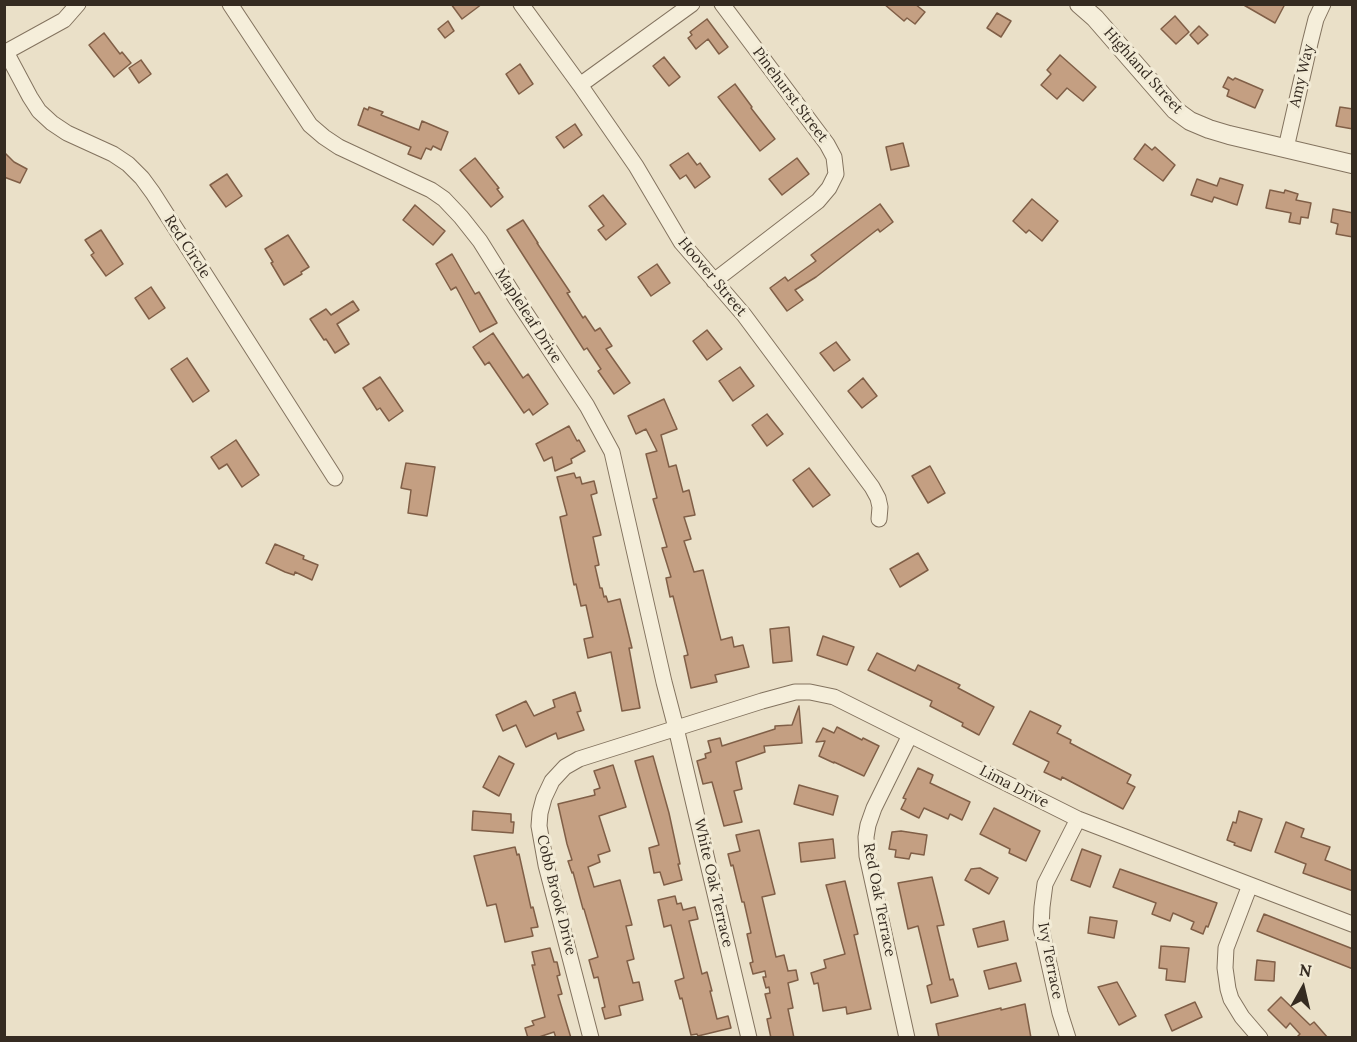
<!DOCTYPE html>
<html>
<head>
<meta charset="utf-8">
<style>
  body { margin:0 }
  #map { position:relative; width:1357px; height:1042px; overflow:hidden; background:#eae0c8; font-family:Lora,serif }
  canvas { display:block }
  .frame { position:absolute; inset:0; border:6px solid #352b21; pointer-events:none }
  .north { position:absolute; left:1273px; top:958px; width:60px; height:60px; -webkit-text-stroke:4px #f2ebd6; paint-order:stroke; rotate:8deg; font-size:16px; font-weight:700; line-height:24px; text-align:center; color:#352b21 }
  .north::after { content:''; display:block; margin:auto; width:21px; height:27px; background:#352b21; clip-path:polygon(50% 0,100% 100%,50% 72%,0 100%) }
</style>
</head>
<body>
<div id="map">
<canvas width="1357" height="1042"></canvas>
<div class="frame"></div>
<div class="north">N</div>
</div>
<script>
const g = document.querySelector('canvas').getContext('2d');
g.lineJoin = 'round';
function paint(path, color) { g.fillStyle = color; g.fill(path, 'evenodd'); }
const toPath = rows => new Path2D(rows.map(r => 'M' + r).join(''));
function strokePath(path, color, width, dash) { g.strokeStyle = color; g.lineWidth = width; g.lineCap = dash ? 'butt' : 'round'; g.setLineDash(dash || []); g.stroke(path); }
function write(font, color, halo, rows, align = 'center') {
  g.font = font + ' Lora,serif'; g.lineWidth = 6; g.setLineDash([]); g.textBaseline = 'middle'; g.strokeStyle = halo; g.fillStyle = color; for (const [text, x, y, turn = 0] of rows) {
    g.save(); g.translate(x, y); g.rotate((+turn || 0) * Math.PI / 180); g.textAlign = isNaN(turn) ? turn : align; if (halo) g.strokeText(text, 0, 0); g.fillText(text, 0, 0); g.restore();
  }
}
const building = toPath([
  [451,4,482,4,462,19,451,4],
  [884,4,915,4,925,12,915,24,907,18,904,21,884,4],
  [1242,4,1285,4,1275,23,1242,4],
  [997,13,1011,21,1001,37,987,28,997,13],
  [1175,16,1189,32,1176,44,1161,29,1175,16],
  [707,19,728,47,719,54,708,39,696,49,688,38,692,35,690,32,707,19],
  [448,21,454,31,445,38,438,29,448,21],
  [1199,26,1208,35,1198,44,1190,35,1199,26],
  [104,33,120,54,122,52,131,63,114,77,89,45,104,33],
  [1060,55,1096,87,1083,101,1067,88,1057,99,1041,85,1051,74,1047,70,1060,55],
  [664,57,680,77,669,86,653,66,664,57],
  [141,60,151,74,139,83,129,68,141,60],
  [520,64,533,84,519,94,506,74,520,64],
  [1228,77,1233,80,1235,78,1263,90,1255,108,1227,96,1229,90,1223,87,1228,77],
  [735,84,752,107,751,108,775,139,760,151,718,97,735,84],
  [369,107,383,112,381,115,419,130,422,121,448,132,441,150,433,146,431,150,426,148,421,159,408,154,411,147,358,125,364,108,368,110,369,107],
  [1340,107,1353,109,1353,129,1336,126,1340,107],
  [575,124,582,135,564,148,556,137,575,124],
  [903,143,909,166,891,170,886,147,903,143],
  [1145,144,1152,150,1155,147,1175,165,1163,181,1134,159,1145,144],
  [4,152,14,162,27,169,20,183,4,177,4,152],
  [688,153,697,165,700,163,710,177,695,188,686,175,680,179,670,165,688,153],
  [475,158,499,188,497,189,503,197,491,207,460,170,475,158],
  [797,158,809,174,782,195,769,179,797,158],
  [227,174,242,196,226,207,210,185,227,174],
  [1220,178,1243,185,1237,205,1214,197,1212,202,1191,195,1197,179,1217,186,1220,178],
  [1270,190,1284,193,1285,190,1298,194,1296,200,1311,203,1308,218,1301,217,1300,224,1289,222,1291,213,1266,208,1270,190],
  [603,195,626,224,606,240,598,230,604,226,589,206,603,195],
  [1032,199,1058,221,1042,241,1029,230,1026,233,1013,221,1032,199],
  [880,204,893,222,880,232,878,229,816,277,795,290,803,300,787,311,770,288,785,277,788,281,816,261,811,255,880,204],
  [415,205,445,231,433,245,403,220,415,205],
  [1333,209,1353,213,1353,237,1336,234,1338,224,1331,222,1333,209],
  [523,220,538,243,537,243,570,292,567,293,583,318,585,316,595,331,600,328,612,346,606,349,630,383,614,394,598,371,601,369,587,348,584,350,507,230,523,220],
  [101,230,123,264,106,276,91,255,94,253,85,240,101,230],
  [288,235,309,267,301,272,302,274,284,285,271,263,273,262,265,249,288,235],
  [452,254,475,294,479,292,497,323,480,332,456,287,451,290,436,264,452,254],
  [657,264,670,283,651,296,638,277,657,264],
  [151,287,165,308,149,319,135,298,151,287],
  [353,301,359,310,337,324,349,344,335,353,326,339,324,340,310,319,326,309,331,315,353,301],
  [707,330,722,349,707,360,693,341,707,330],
  [493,333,523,378,528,374,548,404,533,415,529,409,524,413,489,362,485,365,473,347,493,333],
  [836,342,850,360,834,371,820,353,836,342],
  [187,358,209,391,193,402,171,369,187,358],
  [740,367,754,386,733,401,719,381,740,367],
  [380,377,403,411,389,421,380,408,377,410,363,388,380,377],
  [863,378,877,396,862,408,848,391,863,378],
  [664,399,677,429,661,435,669,467,676,465,683,492,689,490,695,515,684,517,691,539,684,541,694,572,703,570,721,640,732,637,734,647,743,645,749,667,715,675,717,682,691,688,684,656,688,655,673,596,670,597,666,578,671,577,662,548,667,547,653,499,657,498,646,454,657,451,646,429,636,434,628,416,664,399],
  [767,414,783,434,767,446,752,425,767,414],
  [569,426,577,441,579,440,585,451,571,459,572,463,555,471,552,457,544,461,536,444,569,426],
  [236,440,259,475,242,487,227,464,219,469,211,457,236,440],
  [406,463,435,467,427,516,408,513,411,490,401,488,406,463],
  [930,466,945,493,928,503,912,476,930,466],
  [809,468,830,495,813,507,793,480,809,468],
  [574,473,576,478,580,477,582,484,594,481,597,493,591,495,601,535,593,537,599,565,595,566,600,588,602,588,604,597,606,596,608,602,620,599,632,648,629,648,640,708,622,711,611,652,588,658,584,639,593,637,586,605,581,606,576,584,574,585,560,517,567,515,557,477,574,473],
  [275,544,304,556,303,559,318,565,312,580,295,572,294,575,285,572,266,563,275,544],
  [918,553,928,570,900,587,890,569,918,553],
  [789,627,792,661,773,663,770,629,789,627],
  [823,636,854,647,847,665,817,655,823,636],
  [877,653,915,671,918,665,960,685,958,688,994,707,979,735,962,726,963,723,930,706,932,701,868,670,877,653],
  [575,692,581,711,577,712,584,730,558,739,556,733,526,747,516,725,503,731,496,715,526,701,534,716,555,707,553,700,575,692],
  [799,706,802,743,764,746,765,752,736,762,742,789,734,791,742,822,724,826,712,782,703,784,697,761,706,758,705,754,711,752,708,741,720,738,722,746,775,729,775,726,792,725,799,706],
  [1030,711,1061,726,1057,733,1071,740,1070,743,1131,775,1127,783,1135,787,1123,809,1062,777,1061,780,1044,772,1049,762,1013,744,1030,711],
  [837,727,862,740,863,738,879,746,864,776,834,762,834,763,819,756,825,741,816,742,823,728,834,733,837,727],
  [499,756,514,764,499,796,483,787,499,756],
  [653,756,669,813,680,864,678,864,682,880,664,885,660,872,654,873,649,848,659,845,635,761,653,756],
  [613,765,626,807,599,816,610,851,598,855,600,862,588,867,594,887,620,880,632,925,626,926,634,959,627,961,633,983,639,982,643,1000,619,1006,621,1015,605,1019,602,1008,605,1007,598,977,594,978,589,960,598,957,584,909,583,909,573,872,572,873,568,861,572,860,567,844,558,804,595,795,594,790,600,788,594,771,613,765],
  [918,768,933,775,930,783,970,802,962,820,950,814,948,819,924,808,919,818,901,809,906,799,903,798,918,768],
  [799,785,838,796,833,815,794,804,799,785],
  [994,808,1040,831,1026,861,1009,853,1010,849,980,834,994,808],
  [473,811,511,814,511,822,514,822,513,833,472,830,473,811],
  [1239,811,1262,819,1251,851,1234,845,1235,843,1227,840,1233,822,1236,823,1239,811],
  [1286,822,1304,829,1301,837,1330,847,1325,860,1353,871,1353,891,1303,873,1306,864,1275,852,1286,822],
  [759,830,775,894,762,897,776,957,784,955,788,971,796,970,798,980,788,983,793,1008,788,1009,794,1038,771,1038,767,1019,771,1018,765,994,770,993,769,987,766,988,763,977,766,977,765,971,753,974,750,963,753,962,747,934,751,933,744,902,742,902,733,865,731,866,728,854,740,851,736,835,759,830],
  [901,831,927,835,924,855,911,853,909,859,895,857,896,850,889,849,892,832,901,831],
  [833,839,835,858,801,862,799,843,833,839],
  [515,847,517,855,519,854,531,908,533,907,538,927,531,928,533,936,505,942,496,904,487,906,474,856,515,847],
  [1082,849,1101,856,1090,887,1071,880,1082,849],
  [980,868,998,878,989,894,965,880,971,869,980,868],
  [1120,869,1217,903,1208,927,1206,926,1203,934,1191,929,1194,922,1173,913,1170,921,1152,914,1156,903,1113,887,1120,869],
  [932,877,944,925,937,926,950,980,953,979,958,996,931,1003,927,986,932,984,918,926,908,929,898,883,932,877],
  [845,881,858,934,854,935,871,1009,847,1014,846,1007,823,1011,818,983,814,984,811,973,826,968,824,960,845,954,826,885,845,881],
  [675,896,677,904,681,903,683,910,695,907,698,919,689,921,702,974,707,972,712,991,710,991,717,1019,728,1016,731,1028,698,1036,697,1034,691,1035,682,998,680,999,675,981,684,978,671,925,664,927,658,900,675,896],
  [1264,914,1353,949,1353,969,1257,931,1264,914],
  [1090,917,1117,921,1114,938,1088,933,1090,917],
  [1004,921,1008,940,978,947,973,929,1004,921],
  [1161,946,1189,948,1185,982,1166,980,1167,969,1159,968,1161,946],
  [550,948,554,962,557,962,560,975,557,976,562,994,558,995,571,1038,556,1038,554,1032,536,1038,528,1038,525,1028,534,1025,532,1021,545,1017,532,965,535,965,532,952,550,948],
  [1257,960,1275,962,1274,981,1255,980,1257,960],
  [1016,963,1021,981,989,989,984,971,1016,963],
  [1117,982,1136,1016,1119,1025,1098,987,1117,982],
  [1281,997,1310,1025,1314,1022,1328,1038,1296,1038,1300,1034,1290,1023,1286,1028,1268,1010,1281,997],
  [1195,1002,1202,1017,1172,1031,1165,1015,1195,1002],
  [1025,1004,1031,1038,939,1038,936,1024,1001,1008,1001,1010,1025,1004]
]);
paint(building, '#c49f82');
strokePath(building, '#805f47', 1.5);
const minor = toPath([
  [230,4,310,125,324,137,339,147,431,190,444,199,461,217,480,241,515,297,587,406,612,452,664,682,676,728,749,1038],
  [521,4,580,85,636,166,681,242,744,315,872,487,878,498,880,507,879,519],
  [6,52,30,97,39,111,52,123,67,133,113,154,128,164,142,178,153,193,335,478],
  [4,53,64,20,78,4],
  [580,85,692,4],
  [1286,148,1310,43,1316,19,1323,4],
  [714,281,818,201,829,188,836,174,834,157,827,144,722,4],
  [1250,885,1226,948,1225,968,1228,989,1231,999,1242,1017,1260,1038],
  [591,1038,546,865,539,826,540,813,544,798,552,781,565,767,579,759,762,701,795,692,810,692,834,697,1078,819,1352,924],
  [907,1038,867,856,866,837,868,825,874,808,910,735],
  [1068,1038,1060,1013,1041,928,1042,907,1045,884,1078,819]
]);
const tertiary = toPath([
  [1079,4,1095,18,1175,110,1190,121,1209,129,1229,135,1352,164]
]);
strokePath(minor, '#83735f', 17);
strokePath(tertiary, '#83735f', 20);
strokePath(minor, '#f5eeda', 15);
strokePath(tertiary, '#f5eeda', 18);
write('15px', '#352b21', '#f2ebd6', [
  ["Highland Street",1143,71,48],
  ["Amy Way",1302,76,-77],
  ["Pinehurst Street",790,95,53],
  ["Red Circle",187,247,57],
  ["Hoover Street",712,277,50],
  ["Mapleleaf Drive",528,316,57],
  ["Lima Drive",1014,787,27],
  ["White Oak Terrace",713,883,77],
  ["Cobb Brook Drive",556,895,76],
  ["Red Oak Terrace",879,900,79],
  ["Ivy Terrace",1050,961,79]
]);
</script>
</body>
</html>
